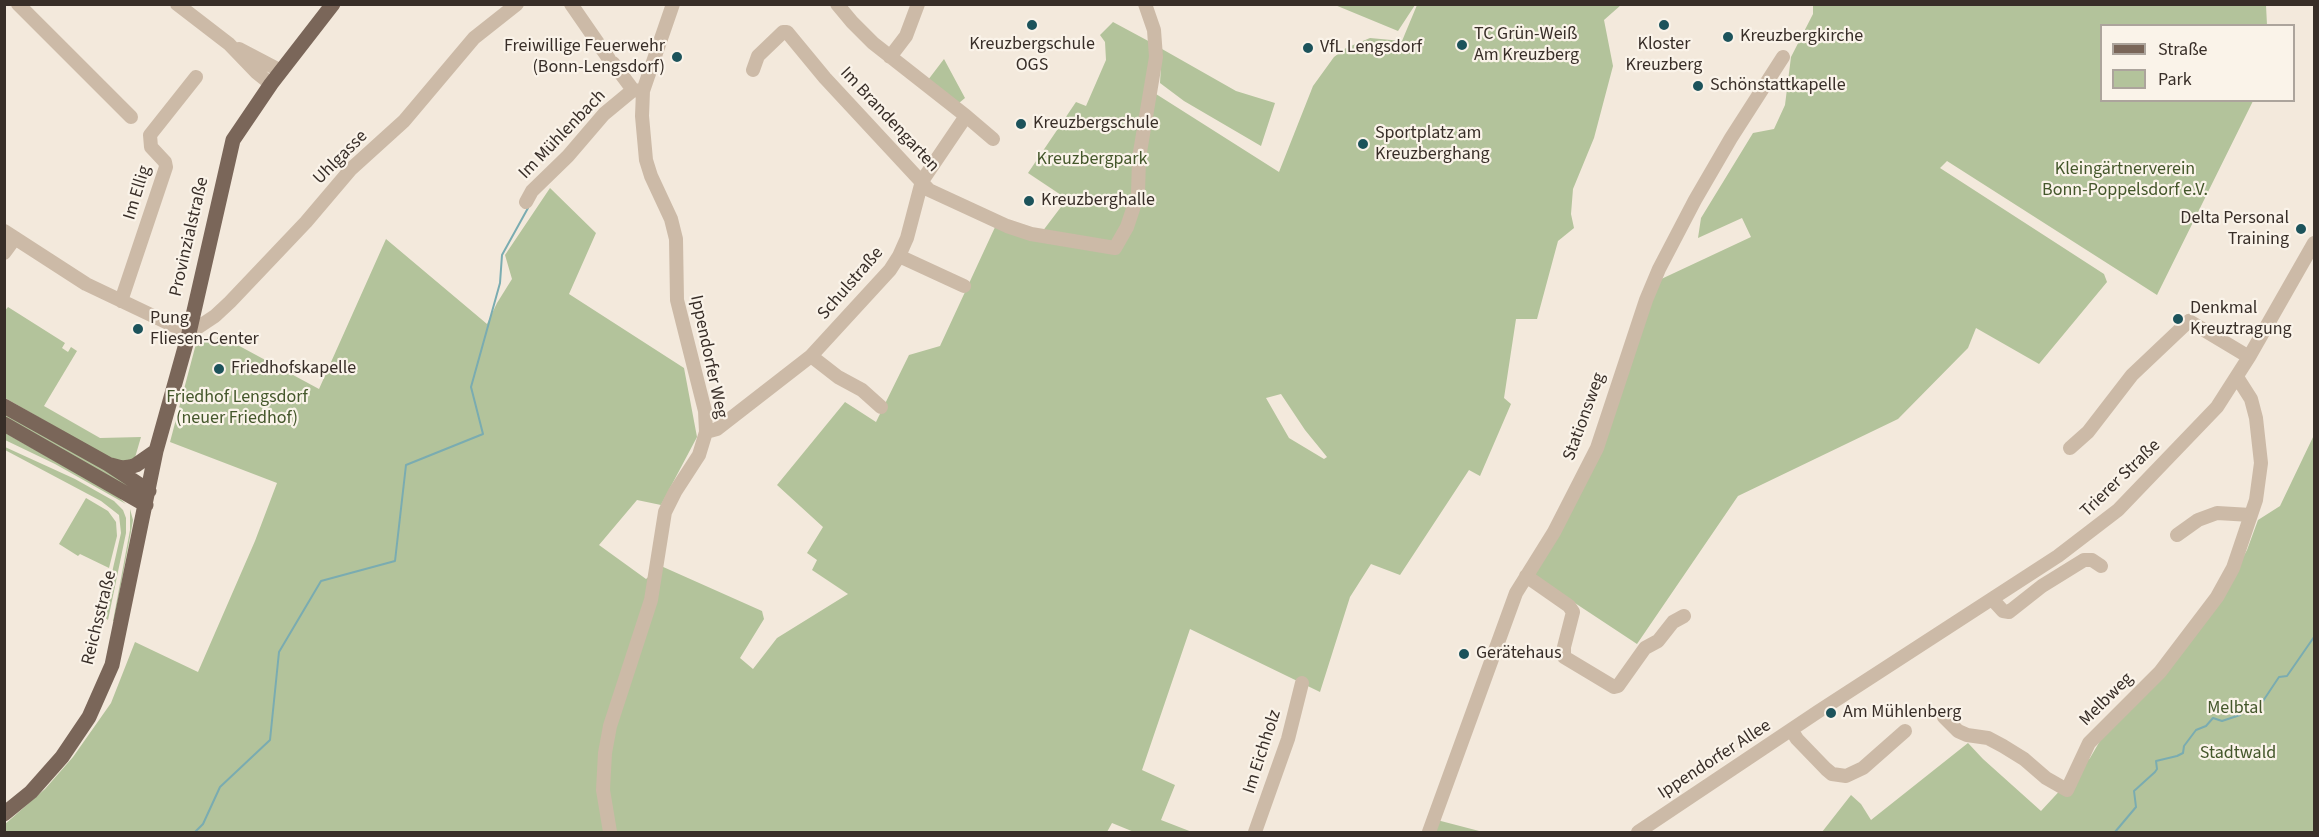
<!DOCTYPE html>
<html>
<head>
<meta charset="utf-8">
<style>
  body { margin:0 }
  #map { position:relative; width:2319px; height:837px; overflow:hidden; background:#f3e9dc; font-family:"Source Sans 3",sans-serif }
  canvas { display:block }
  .frame { position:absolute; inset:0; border:6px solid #382e28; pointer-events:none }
  .legend { position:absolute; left:2100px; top:24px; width:195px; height:78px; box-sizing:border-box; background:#faf3e9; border:2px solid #aca49c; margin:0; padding:8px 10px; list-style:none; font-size:18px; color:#382e28 }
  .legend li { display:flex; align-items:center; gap:12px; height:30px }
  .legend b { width:30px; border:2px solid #aca49c }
</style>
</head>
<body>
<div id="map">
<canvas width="2319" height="837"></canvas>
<div class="frame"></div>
<ul class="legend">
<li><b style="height:8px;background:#7a6659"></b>Straße</li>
<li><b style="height:16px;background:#b3c39b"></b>Park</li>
</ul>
</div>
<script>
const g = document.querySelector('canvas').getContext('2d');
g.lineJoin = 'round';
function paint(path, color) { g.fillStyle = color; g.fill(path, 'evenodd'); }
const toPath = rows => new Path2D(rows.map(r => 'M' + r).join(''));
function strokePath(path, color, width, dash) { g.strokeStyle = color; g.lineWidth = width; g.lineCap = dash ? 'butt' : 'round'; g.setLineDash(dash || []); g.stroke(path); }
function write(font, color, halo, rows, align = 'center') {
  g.font = font + ' "Source Sans 3",sans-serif'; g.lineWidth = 4.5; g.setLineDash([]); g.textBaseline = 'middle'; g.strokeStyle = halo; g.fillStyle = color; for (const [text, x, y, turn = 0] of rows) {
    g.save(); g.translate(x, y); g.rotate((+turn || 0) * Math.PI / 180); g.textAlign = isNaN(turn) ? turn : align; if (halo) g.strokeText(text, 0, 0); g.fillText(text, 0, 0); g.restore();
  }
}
paint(toPath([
  [1335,5,1415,4,1415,5,1398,31],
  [1417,5,1621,5,1604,20,1613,66,1594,138,1573,189,1571,214,1574,228,1558,241,1537,319,1516,319,1504,398,1511,404,1480,476,1469,470,1400,575,1371,564,1350,597,1320,692,1190,629,1142,770,1175,785,1161,820,1192,832,1134,832,1112,823,1107,832,5,832,4,825,45,789,73,757,111,703,135,642,198,672,255,541,277,483,170,442,197,340,215,343,219,335,319,389,386,239,487,324,497,303,512,279,505,255,550,188,596,233,569,294,684,368,697,437,661,505,637,500,599,545,646,579,661,566,762,611,764,619,740,658,753,669,777,638,848,594,812,570,817,560,807,553,823,527,777,485,845,402,876,422,909,355,940,346,996,225,1116,252,1142,158,1156,94,1279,172,1313,86,1334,57,1346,48,1370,38,1402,41],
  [1281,394,1305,430,1327,457,1324,459,1289,438,1266,398],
  [1813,5,2266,5,2267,25,2102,26,2102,100,2253,101,2157,295,1947,161,1940,168,2104,274,2107,282,2039,364,1976,328,1968,348,1898,419,1738,496,1637,644,1531,574,1560,532,1657,281,1751,237,1742,218,1698,238,1701,218,1753,133,1774,129,1785,105,1791,57,1813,14],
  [1113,22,1152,43,1135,193,1114,245,1042,232,1067,199,1028,173,1076,102,1086,106,1106,60,1105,42,1100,35],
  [1162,49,1236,91,1275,103,1261,146,1184,101,1160,83],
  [944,59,965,98,959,103,928,80],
  [8,307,65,343,62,348,68,352,71,347,77,351,44,406,100,438,141,437,134,461,117,462,5,398,4,312],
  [5,411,132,484,130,490,5,419],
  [5,433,116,495,126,504,55,464,5,440],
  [2314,435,2314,832,1822,832,1851,795,1861,804,1871,820,1968,743,1983,759,2041,811,2090,758,2104,734,2217,606,2247,550,2258,520,2280,506],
  [5,447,75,479,114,501,123,510,126,518,126,533,108,620,100,613,97,602,111,577,121,533,119,515,101,501,5,450],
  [86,498,108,511,116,522,117,536,109,568,80,554,78,556,59,544],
  [130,509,133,520,131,532,114,621,113,621,130,530],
  [1437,820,1483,832,1433,832]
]), '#b3c39b');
strokePath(toPath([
  [195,832,203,824,220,787,270,740,279,652,321,581,395,561,406,465,483,434,471,387,500,283,502,255,528,208],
  [2115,832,2136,807,2134,791,2155,772,2157,769,2156,761,2177,756,2183,753,2184,746,2196,730,2206,726,2213,718,2222,721,2240,715,2244,709,2259,707,2279,677,2287,676,2314,637]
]), '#7aacb1', 2);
strokePath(toPath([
  [18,4,131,117],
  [177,4,229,44,256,72,271,84],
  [571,4,609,59],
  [239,49,281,71],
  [890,57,906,36,918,4],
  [613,63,633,90],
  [753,70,758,56,783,32,787,32,825,78,929,190,1007,226,1031,234,1115,248,1127,227,1138,194,1139,158,1156,57,1154,30,1145,4],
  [966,116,993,139],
  [526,202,532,191,568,156,604,114,633,90,643,91],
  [4,231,86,284,189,333,194,330,215,316,230,302,306,222,351,169,404,121,474,38,517,4],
  [4,253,15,238],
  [899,256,964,286],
  [121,301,166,167,165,162,151,147,150,135,196,77],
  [811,356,838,377,862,390,881,407],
  [706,432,717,429,811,356,890,270,899,256,907,238,922,181,966,116,873,43,852,22,837,4],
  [2070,448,2088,432,2132,375,2189,321,2249,357],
  [2177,535,2198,520,2217,513,2251,515],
  [1526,576,1569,606,1573,612,1564,647,1564,657,1614,687,1618,686,1645,648,1658,641,1673,622,1684,616],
  [1992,599,2003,611,2009,612,2042,586,2084,560,2092,560,2101,566],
  [1944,717,1958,731,1967,735,1988,738,2003,746,2024,759,2046,778,2067,790,2089,743,2160,672,2217,597,2233,568,2256,500,2261,463,2256,418,2251,399,2237,377],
  [1792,731,1797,739,1826,769,1832,774,1846,776,1863,768,1905,731],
  [610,832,603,790,605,753,610,726,651,600,665,512,675,492,699,455,706,432,705,411,677,300,676,239,671,219,651,176,646,160,642,116,643,91,673,4],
  [1255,832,1288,739,1302,683],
  [1429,832,1516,593,1554,532,1597,448,1646,300,1659,269,1695,200,1731,138,1783,57],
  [1638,832,1819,711,2058,556,2118,510,2217,407,2249,357,2314,243]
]), '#ccbaa7', 14);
strokePath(toPath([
  [4,406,108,464,149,491],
  [4,424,146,505],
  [111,465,122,468,130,467,136,465,156,451],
  [4,814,31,792,62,757,89,717,112,665,156,451,189,333,233,140,271,84,333,4]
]), '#7a6659', 15);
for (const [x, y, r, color] of [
  [1032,25,6,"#1c535b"],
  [1664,25,6,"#1c535b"],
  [1728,37,6,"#1c535b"],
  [1462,45,6,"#1c535b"],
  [1308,48,6,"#1c535b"],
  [677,57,6,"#1c535b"],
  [1698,86,6,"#1c535b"],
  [1021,124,6,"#1c535b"],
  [1363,144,6,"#1c535b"],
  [1029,201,6,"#1c535b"],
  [2301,229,6,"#1c535b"],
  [2178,319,6,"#1c535b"],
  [138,329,6,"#1c535b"],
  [219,369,6,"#1c535b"],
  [1464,654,6,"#1c535b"],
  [1831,713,6,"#1c535b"]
]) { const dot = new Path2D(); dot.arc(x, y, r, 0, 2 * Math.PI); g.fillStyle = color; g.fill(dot); strokePath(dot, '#faf3e9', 2); }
write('18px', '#382e28', '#faf3e9', [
  ["TC Grün-Weiß",1474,35],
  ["Am Kreuzberg",1474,56],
  ["Kreuzbergkirche",1740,37],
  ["Kreuzbergschule",1032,45,"center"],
  ["OGS",1032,66,"center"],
  ["Kloster",1664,45,"center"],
  ["Kreuzberg",1664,66,"center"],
  ["Freiwillige Feuerwehr",665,47,"right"],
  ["(Bonn-Lengsdorf)",665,68,"right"],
  ["VfL Lengsdorf",1320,48],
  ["Schönstattkapelle",1710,86],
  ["Kreuzbergschule",1033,124],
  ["Sportplatz am",1375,134],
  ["Kreuzberghang",1375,155],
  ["Kreuzberghalle",1041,201],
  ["Delta Personal",2289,219,"right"],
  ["Training",2289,240,"right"],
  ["Denkmal",2190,309],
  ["Kreuztragung",2190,330],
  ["Pung",150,319],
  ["Fliesen-Center",150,340],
  ["Friedhofskapelle",231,369],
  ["Gerätehaus",1476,654],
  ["Am Mühlenberg",1843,713]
], 'left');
write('18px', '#382e28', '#faf3e9', [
  ["Im Brandengarten",889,120,47],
  ["Im Mühlenbach",563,135,-46],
  ["Uhlgasse",341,158,-45],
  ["Im Ellig",138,193,-73],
  ["Provinzialstraße",190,237,-77],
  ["Schulstraße",851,284,-49],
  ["Ippendorfer Weg",708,357,78],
  ["Stationsweg",1585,417,-70],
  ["Trierer Straße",2121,479,-44],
  ["Reichsstraße",100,618,-76],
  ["Melbweg",2107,700,-45],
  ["Im Eichholz",1263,752,-72],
  ["Ippendorfer Allee",1715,760,-33]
]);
write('18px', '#44572b', '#faf3e9', [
  ["Kreuzbergpark",1092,160],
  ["Kleingärtnerverein",2125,170],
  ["Bonn-Poppelsdorf e.V.",2125,191],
  ["Friedhof Lengsdorf",237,398],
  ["(neuer Friedhof)",237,419],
  ["Melbtal",2235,709],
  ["Stadtwald",2238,754]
]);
</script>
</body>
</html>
